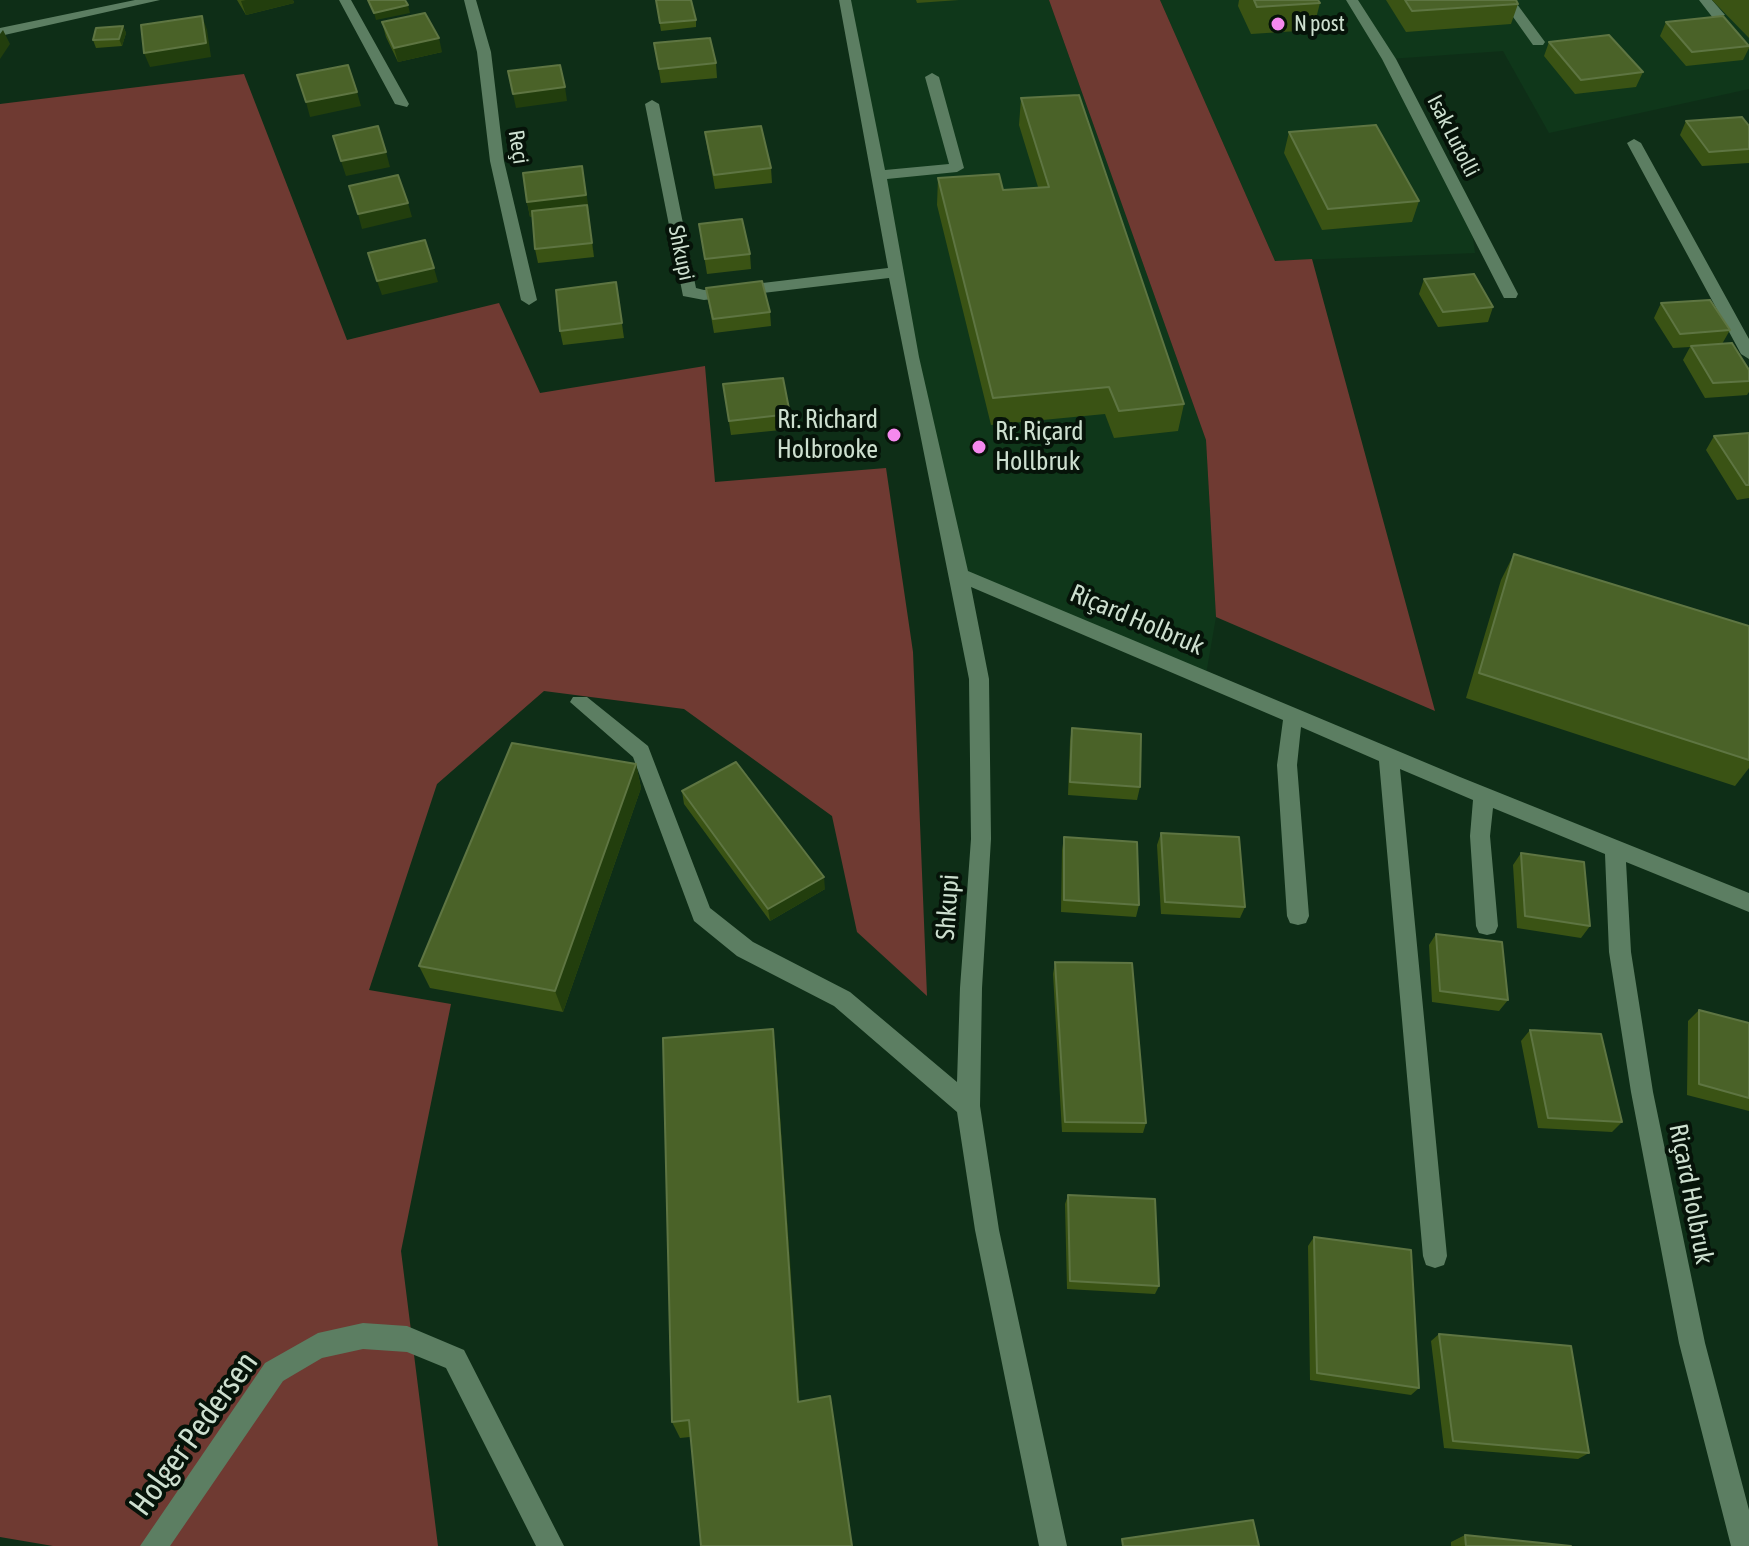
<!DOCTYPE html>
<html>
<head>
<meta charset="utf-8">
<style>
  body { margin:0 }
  canvas { display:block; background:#0e2e17 }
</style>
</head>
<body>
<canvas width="1749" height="1546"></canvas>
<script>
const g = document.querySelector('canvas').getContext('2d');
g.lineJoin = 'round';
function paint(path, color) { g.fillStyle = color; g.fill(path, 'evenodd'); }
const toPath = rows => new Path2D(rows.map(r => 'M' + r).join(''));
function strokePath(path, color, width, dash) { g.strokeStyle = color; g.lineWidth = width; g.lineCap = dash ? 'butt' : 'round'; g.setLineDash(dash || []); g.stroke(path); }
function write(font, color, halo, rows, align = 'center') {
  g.font = font + ' "Asap Condensed",sans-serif'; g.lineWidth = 8; g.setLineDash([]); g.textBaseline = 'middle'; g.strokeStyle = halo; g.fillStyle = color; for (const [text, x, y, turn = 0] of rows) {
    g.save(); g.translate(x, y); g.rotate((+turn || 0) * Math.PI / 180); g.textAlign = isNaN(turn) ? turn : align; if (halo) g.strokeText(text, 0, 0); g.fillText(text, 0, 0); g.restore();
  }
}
paint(toPath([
  [845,0,1049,0,1206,440,1216,617,1205,680,960,575],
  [1160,0,1749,0,1749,89,1549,133,1503,51,1389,59,1467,195,1475,253,1275,261]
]), '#0f371a');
paint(toPath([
  [1049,0,1160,0,1275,261,1312,259,1435,711,1216,617,1206,440],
  [244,74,347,340,499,303,540,393,705,366,715,482,886,468,913,652,927,996,857,932,832,816,684,709,544,691,437,784,369,990,451,1004,401,1251,438,1546,53,1546,0,1537,0,104]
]), '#6f3a32');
paint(toPath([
  [135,0,160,0,0,36,0,28,135,0],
  [339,0,351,0,409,104,407,107,395,104,339,0],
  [464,0,476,0,491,52,504,161,537,300,529,305,521,300,490,161,477,52,464,0],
  [839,0,851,0,885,170,949,164,925,77,932,73,939,77,964,168,957,172,887,179,919,357,968,571,1460,777,1749,893,1749,912,1626,862,1631,952,1653,1092,1705,1343,1749,1510,1749,1546,1731,1546,1679,1343,1631,1092,1609,952,1605,854,1493,808,1490,836,1498,926,1495,933,1487,935,1479,933,1476,926,1470,836,1473,800,1400,769,1447,1256,1444,1265,1435,1268,1426,1265,1423,1256,1379,761,1301,727,1297,765,1309,916,1306,923,1298,925,1290,923,1287,916,1277,765,1283,720,971,587,989,679,991,839,982,988,980,1106,999,1230,1067,1546,1039,1546,975,1230,957,1112,834,1006,737,956,694,921,633,757,570,702,573,697,587,697,648,746,710,908,753,942,850,992,957,1082,960,988,971,839,969,679,889,278,704,300,683,296,645,104,652,100,659,104,696,288,704,290,888,268,839,0],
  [1346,0,1358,0,1396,59,1518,294,1516,298,1504,298,1502,294,1382,59,1346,0],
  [1501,0,1514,0,1545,42,1543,45,1533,45,1501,0],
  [1699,0,1712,0,1725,15,1713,18,1699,0],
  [1634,139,1641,143,1749,339,1749,359,1741,354,1627,143,1634,139],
  [363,1323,407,1326,464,1350,564,1546,536,1546,446,1368,407,1352,363,1349,322,1358,283,1381,170,1546,140,1546,265,1363,318,1333,363,1323]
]), '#5c7e62');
paint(toPath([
  [237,0,293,0,294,3,246,15],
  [656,0,696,20,696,27,661,31],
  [916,0,959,0,917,3],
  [1239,0,1318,0,1320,3,1313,30,1251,34,1238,6],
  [1386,0,1516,0,1518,4,1511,24,1406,32],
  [1712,0,1749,0,1749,38],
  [382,22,442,52,398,62,386,37],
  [1666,22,1749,45,1749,48,1743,60,1686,66,1660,36],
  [123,26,126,33,122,46,96,48,93,40],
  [1549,42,1643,72,1636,87,1575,94,1544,56],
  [654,43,716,63,717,78,661,83],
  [1021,98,1184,404,1178,431,1114,438,1105,414,991,425,937,205,938,178,1003,190,1038,187,1019,125],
  [1686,121,1749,126,1749,163,1702,166,1680,135],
  [705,132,771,168,772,183,715,189,707,146],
  [1289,132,1419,201,1412,222,1322,230,1284,153],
  [527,202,589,210,588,210,594,257,538,263,535,249,532,216,530,217],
  [699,224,750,254,751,269,707,274],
  [1424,279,1493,307,1488,322,1438,327,1419,294],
  [616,282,624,338,563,345,560,331],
  [706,288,770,312,771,326,714,333],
  [1661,303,1730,330,1722,344,1749,370,1749,392,1747,395,1705,398,1683,360,1690,347,1673,348,1654,318],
  [723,384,790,414,791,429,731,435],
  [1749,433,1749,498,1737,500,1706,450,1714,436],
  [1514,554,1749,626,1749,768,1735,786,1466,698,1501,580],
  [1072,728,1140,787,1137,800,1068,795,1070,741],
  [636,764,641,788,563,1012,430,988,419,966],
  [682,791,825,889,770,921,684,804],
  [1161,833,1245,907,1240,918,1161,914,1157,845],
  [1064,837,1139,905,1136,917,1061,912,1062,850],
  [1521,853,1590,926,1581,938,1517,928,1513,865],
  [1436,934,1508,1000,1499,1011,1432,1002,1429,945],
  [1055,962,1146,1123,1143,1133,1062,1132,1053,974],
  [1699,1010,1749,1023,1749,1111,1687,1095,1688,1021],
  [773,1029,776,1057,799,1401,690,1437,680,1438,672,1422],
  [1530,1030,1622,1122,1612,1132,1538,1128,1521,1041],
  [1068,1195,1159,1286,1155,1294,1067,1289,1065,1204],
  [1314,1237,1419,1388,1411,1395,1310,1380,1308,1246],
  [1439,1334,1589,1453,1578,1459,1444,1448,1431,1341],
  [1465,1535,1571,1546,1451,1546,1451,1542]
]), '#3a5314');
paint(toPath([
  [246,0,293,0,294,3,246,15,241,1],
  [408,5,410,13,376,20,374,13],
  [202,16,207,30,211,57,150,67,144,53],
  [123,26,126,33,122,46,119,39],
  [3,30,10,44,0,59,0,34],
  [439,38,442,52,398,62,394,48],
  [565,87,567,101,516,108,513,94],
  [357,92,361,106,310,117,306,102],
  [386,152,390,167,346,176,341,161],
  [582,166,589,210,588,210,594,257,587,210,530,217,527,202],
  [408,203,412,217,362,229,358,214],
  [434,268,438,282,382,295,377,281],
  [636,764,641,788,563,1012,555,991],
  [824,877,825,889,770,921,768,909],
  [773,1029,776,1057,801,1419,798,1402]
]), '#223e0d');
const building = toPath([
  [368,0,405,0,408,5,374,13,368,0],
  [656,0,691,0,696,20,660,23,656,0],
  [1254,0,1318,0,1320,3,1257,7,1254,0],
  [1405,0,1516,0,1518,4,1412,11,1405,0],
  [425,13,439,38,394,48,382,22,425,13],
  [202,16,206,43,144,53,141,25,202,16],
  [1723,16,1749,46,1692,52,1666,22,1723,16],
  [123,26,119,39,93,40,96,28,123,26],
  [1609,35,1643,72,1581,80,1549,42,1609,35],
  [710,38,716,63,659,69,654,43,710,38],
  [348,65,357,92,306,102,297,75,348,65],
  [560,65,565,87,513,94,508,71,560,65],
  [1079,95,1184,404,1119,411,1109,387,993,398,938,178,999,174,1003,190,1049,187,1021,98,1079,95],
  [1742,117,1749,126,1749,149,1709,152,1686,121,1742,117],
  [1376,125,1419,201,1328,209,1289,132,1376,125],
  [378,126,386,152,341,161,333,136,378,126],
  [761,126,771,168,714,175,705,132,761,126],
  [582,166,586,195,527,202,523,173,582,166],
  [398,175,408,203,358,214,349,186,398,175],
  [587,205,592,243,535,249,532,211,587,205],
  [742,219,750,254,705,259,699,224,742,219],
  [425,240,434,268,377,281,368,253,425,240],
  [1474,274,1493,307,1443,312,1424,279,1474,274],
  [762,281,770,312,713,319,706,288,762,281],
  [616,282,622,323,560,331,556,290,616,282],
  [1710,300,1730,330,1680,334,1661,303,1710,300],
  [1732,343,1749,370,1749,381,1713,383,1691,346,1732,343],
  [783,378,790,414,729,421,723,384,783,378],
  [1749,433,1749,485,1746,485,1714,436,1749,433],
  [1514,554,1749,626,1749,760,1479,673,1514,554],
  [1072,728,1141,734,1140,787,1070,782,1072,728],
  [512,743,636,764,555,991,419,966,512,743],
  [736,762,824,877,768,909,682,791,736,762],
  [1161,833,1239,837,1245,907,1165,902,1161,833],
  [1064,837,1137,842,1139,905,1064,900,1064,837],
  [1521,853,1584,862,1590,926,1525,916,1521,853],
  [1436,934,1502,942,1508,1000,1440,991,1436,934],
  [1055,962,1132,963,1146,1123,1065,1122,1055,962],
  [1699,1010,1749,1023,1749,1098,1699,1084,1699,1010],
  [773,1029,798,1402,830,1396,852,1546,701,1546,689,1420,672,1422,663,1038,773,1029],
  [1530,1030,1601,1034,1622,1122,1548,1118,1530,1030],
  [1068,1195,1155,1199,1159,1286,1070,1281,1068,1195],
  [1314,1237,1411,1250,1419,1388,1317,1373,1314,1237],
  [1439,1334,1571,1346,1589,1453,1453,1441,1439,1334],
  [1253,1520,1259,1546,1123,1546,1122,1539,1253,1520],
  [1465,1535,1571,1546,1466,1546,1465,1535]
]);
paint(building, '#4a6228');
strokePath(building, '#5e7542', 2);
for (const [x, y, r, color] of [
  [1278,24,8,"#f589ee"],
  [894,435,8,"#f589ee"],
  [979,447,8,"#f589ee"]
]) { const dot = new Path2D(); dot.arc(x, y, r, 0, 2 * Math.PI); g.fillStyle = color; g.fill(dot); strokePath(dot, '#061309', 3); }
write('22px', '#cddfcf', '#061309', [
  ["N post",1294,24]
], 'left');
write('22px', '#cddfcf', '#061309', [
  ["Isak Lutolli",1453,136,63],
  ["Reçi",518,147,81],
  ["Shkupi",681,253,78]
]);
write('26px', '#cddfcf', '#061309', [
  ["Rr. Richard",878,420],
  ["Holbrooke",878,450],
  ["Rr. Riçard",995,432,"left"],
  ["Hollbruk",995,462,"left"]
], 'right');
write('26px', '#cddfcf', '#061309', [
  ["Riçard Holbruk",1137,620,23],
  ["Shkupi",948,907,-86],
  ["Riçard Holbruk",1691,1194,79]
]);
write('32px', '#cddfcf', '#061309', [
  ["Holger Pedersen",194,1434,-54]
]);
</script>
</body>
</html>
